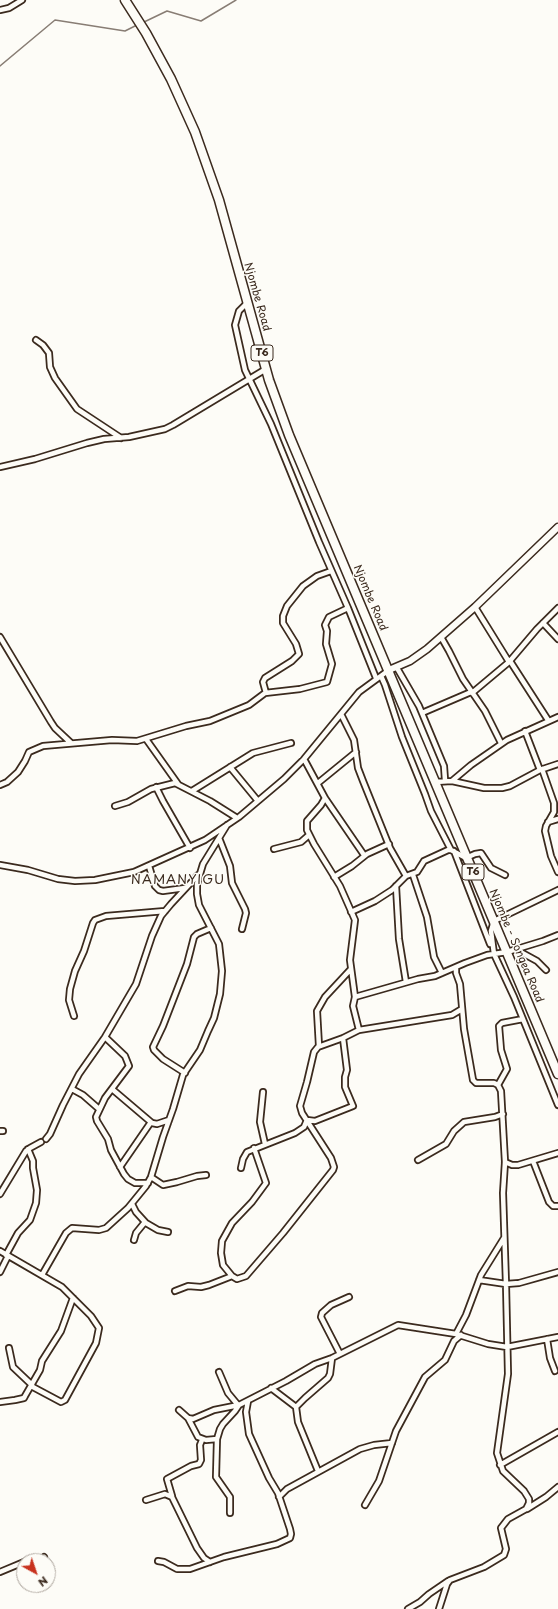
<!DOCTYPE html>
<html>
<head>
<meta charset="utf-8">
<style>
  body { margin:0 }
  #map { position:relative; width:558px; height:1609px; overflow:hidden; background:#fdfcf7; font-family:"Playpen Sans",sans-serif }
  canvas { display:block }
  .north { position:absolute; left:16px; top:1553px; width:40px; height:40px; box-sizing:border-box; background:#fdfcf7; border:1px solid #afa8a0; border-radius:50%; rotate:140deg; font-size:11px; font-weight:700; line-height:16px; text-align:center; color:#3b2a1e }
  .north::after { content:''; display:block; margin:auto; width:14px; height:18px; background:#c8321e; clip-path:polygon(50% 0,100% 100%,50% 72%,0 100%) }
</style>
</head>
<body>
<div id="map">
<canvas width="558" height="1609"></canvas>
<div class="north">N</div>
</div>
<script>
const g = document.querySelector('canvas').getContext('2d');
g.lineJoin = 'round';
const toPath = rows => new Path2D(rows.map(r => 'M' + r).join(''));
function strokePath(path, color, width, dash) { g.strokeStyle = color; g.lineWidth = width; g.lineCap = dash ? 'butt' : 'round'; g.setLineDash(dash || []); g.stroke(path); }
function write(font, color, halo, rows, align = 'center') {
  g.font = font + ' "Playpen Sans",sans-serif'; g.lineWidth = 3; g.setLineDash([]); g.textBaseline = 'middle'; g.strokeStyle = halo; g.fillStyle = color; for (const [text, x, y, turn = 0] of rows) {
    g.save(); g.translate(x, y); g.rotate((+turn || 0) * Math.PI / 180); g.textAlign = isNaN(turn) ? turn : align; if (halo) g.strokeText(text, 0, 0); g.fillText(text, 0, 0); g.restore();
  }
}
strokePath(toPath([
  [142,23,167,11,201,21,236,0],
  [0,66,55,20,125,31,137,25]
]), '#887d74', 1.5);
const minor = toPath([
  [0,10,9,8,22,0],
  [247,303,239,311,235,325,245,370,271,424,319,542,348,608,376,678],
  [36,340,43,345,49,353,50,367,55,378,77,409,121,438],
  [0,467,35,459,87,443,104,439,129,437,165,429,173,425,266,369],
  [475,607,509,662],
  [543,623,558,639],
  [0,637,51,722,55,728,71,743],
  [441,637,449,651,463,679,485,711,501,743],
  [510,661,548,720],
  [397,668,419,706,444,766,445,780],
  [381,676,385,685,402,737,425,794,431,811,451,850],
  [266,693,263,682,265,678,292,661,299,654,296,644,283,623,283,616,287,606,303,586,317,576,331,571],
  [472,693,509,662,537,629,558,608],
  [422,713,471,692],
  [341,714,354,740,358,768,363,781,390,848,406,876],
  [525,731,540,770],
  [146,739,178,784],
  [304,759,325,798,321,805,307,821,307,830,314,844,340,886,355,920,350,960,355,997,353,1006,359,1030],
  [230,767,258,801],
  [542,769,554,803,554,812,546,826,545,831,551,856,558,872],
  [452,781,471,765,507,740,558,717],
  [435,782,452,781,484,788,502,788,510,786,540,770,558,764],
  [318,783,356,752],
  [0,785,7,782,18,772,25,761,29,752,43,746,112,740,137,741,186,726,210,721,249,705,265,693,300,689,327,682,332,664,326,644,327,631,325,625,329,617,348,608],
  [156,787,163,801,190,848],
  [192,791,253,753,291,743],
  [325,798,364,855],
  [115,806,128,802,151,789,175,783,210,801,237,818],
  [548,822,558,819],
  [219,838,230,866,232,883,245,909,246,913,242,929],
  [274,849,301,842,309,835],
  [454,851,490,944],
  [0,865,28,870,58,879,75,881,95,880,134,872,205,840,239,817,284,779,304,759,359,692,389,670],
  [149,866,155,886,159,890,163,891,185,888],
  [413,875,427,917,434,957,442,973],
  [334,877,352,866,367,854,389,844],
  [396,886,399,939,406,982],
  [558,890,494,921,491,931,494,954,514,997,558,1105],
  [351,912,375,901,392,890,406,876,417,872,424,861,448,850,451,850,466,858,475,854,481,853,491,868,505,875],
  [515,949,537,961,546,970],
  [355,997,418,979,435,976,465,963,487,955,507,952,543,941,558,935],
  [74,1016,69,1000,70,989,75,971,84,951,93,923,95,920,106,916,165,911],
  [105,1037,125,1056,129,1066,105,1098,96,1117,97,1121,108,1139,111,1150,124,1174,128,1179,135,1183,148,1183],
  [319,1046,317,1011,325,997,351,969],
  [185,1073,163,1059,154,1050,153,1047,163,1026,187,964,194,937,197,934,211,928],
  [498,1085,507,1069,501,1050,499,1026,502,1023,523,1019],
  [72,1089,83,1095,99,1109],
  [112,1089,152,1123,157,1124,169,1120],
  [263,1092,260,1122,265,1144],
  [0,1131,3,1131],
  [46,1139,50,1134,63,1105,79,1074,105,1037,136,984,152,936,161,916,171,904,198,875],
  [418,1160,446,1144,454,1131,464,1122,495,1117,503,1114],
  [533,1161,549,1202,553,1206,558,1206],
  [505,1162,512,1165,518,1165,558,1153],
  [120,1167,151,1122],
  [241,1168,243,1159,247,1152,295,1133,304,1127,307,1120,315,1121,353,1106,345,1087,345,1077,347,1070,343,1038],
  [151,1177,163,1185,177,1182,197,1176,206,1175],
  [0,1194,26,1151,30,1148,41,1142],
  [132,1204,136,1212,146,1223,158,1230,168,1232],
  [134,1240,136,1233,145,1222],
  [0,1251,62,1287,91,1316,99,1328,96,1343,65,1400,61,1402,31,1386],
  [6,1255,18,1233,30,1220,36,1203,37,1190,33,1168,33,1161,28,1149],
  [0,1272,8,1256],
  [42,1275,66,1233,72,1228,99,1230,106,1228,128,1208,146,1186,151,1177,163,1137,173,1109,183,1075,200,1050,208,1031,214,1018,220,994,222,971,219,944,199,905,197,894,197,884,203,864,227,825],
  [232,1276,223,1265,221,1253,222,1241,232,1223,252,1202,266,1183,254,1148],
  [479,1280,506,1284,519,1283,558,1272],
  [175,1291,188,1286,201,1287,209,1285,232,1276,237,1279,246,1276,283,1233,333,1170,334,1167,331,1158,302,1113,300,1106,307,1082,314,1052,318,1047,343,1038,359,1030,452,1015,462,1009],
  [456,1334,466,1315,481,1275,504,1238],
  [547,1339,550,1358,555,1371],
  [9,1348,13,1367,32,1385],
  [340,1354,321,1317,322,1313,331,1305,349,1297],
  [219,1372,228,1393,238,1405],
  [271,1388,296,1407],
  [0,1402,15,1400,24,1398,25,1396,40,1370,42,1361,61,1331,73,1298],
  [179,1410,188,1418,193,1419,214,1410,239,1405,286,1381,315,1364,332,1358,398,1325,456,1334,488,1344,507,1347,558,1337],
  [188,1418,198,1437,206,1440,217,1439],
  [500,1465,558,1432],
  [318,1471,298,1422,296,1407,305,1398,328,1378,330,1374,332,1358],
  [172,1496,167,1479,191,1466,199,1464,201,1460,200,1445,202,1440],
  [279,1497,287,1489,360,1449,374,1445,392,1443],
  [146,1500,165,1494,172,1497,197,1548,204,1558,210,1562],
  [365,1505,379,1481,396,1431,425,1377,445,1360,454,1341,461,1335],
  [527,1509,546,1497,558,1487],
  [230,1513,230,1497,216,1477,217,1439,220,1429,223,1424,235,1411,239,1405],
  [39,1561,44,1557],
  [158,1561,164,1562,177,1569,190,1569,224,1557,277,1544,290,1538,291,1534,290,1529,278,1493,269,1478,249,1434,246,1412,248,1401],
  [0,1572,24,1562],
  [408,1609,420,1602,429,1594,448,1581],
  [439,1609,447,1584,450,1580,484,1567,504,1555,506,1549,501,1528,508,1519,526,1509,529,1503,529,1499,524,1491,503,1471,497,1453,508,1374,506,1284,503,1193,505,1162,501,1091,498,1085,494,1083,476,1083,473,1080,464,1029,460,984,456,973,456,967]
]);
const tertiary = toPath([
  [389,670,410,661,427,649,475,607,558,527]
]);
const trunk = toPath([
  [125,0,146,33,171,79,195,132,219,200,269,380,289,435,558,1074]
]);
strokePath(minor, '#3b2a1e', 8);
strokePath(tertiary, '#3b2a1e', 9);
strokePath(trunk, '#3b2a1e', 11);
strokePath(minor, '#fdfcf7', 4.5);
strokePath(tertiary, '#fdfcf7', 6);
strokePath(trunk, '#fdfcf7', 8);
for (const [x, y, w] of [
  [262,353,22],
  [473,872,22]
]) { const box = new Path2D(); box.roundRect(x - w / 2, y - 8, w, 16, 3); g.fillStyle = '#fdfcf7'; g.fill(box); strokePath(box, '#3b2a1e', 1); }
write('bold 10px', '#3b2a1e', null, [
  ["T6",262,353],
  ["T6",473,872]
]);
write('11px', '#3b2a1e', '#fdfcf7', [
  ["Njombe Road",257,297,74],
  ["Njombe Road",370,598,67],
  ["Njombe - Songea Road",516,946,67]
]);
g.letterSpacing = '1px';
write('13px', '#3b2a1e', '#fdfcf7', [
  ["NAMANYIGU",178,880]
]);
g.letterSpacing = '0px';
</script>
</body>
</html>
